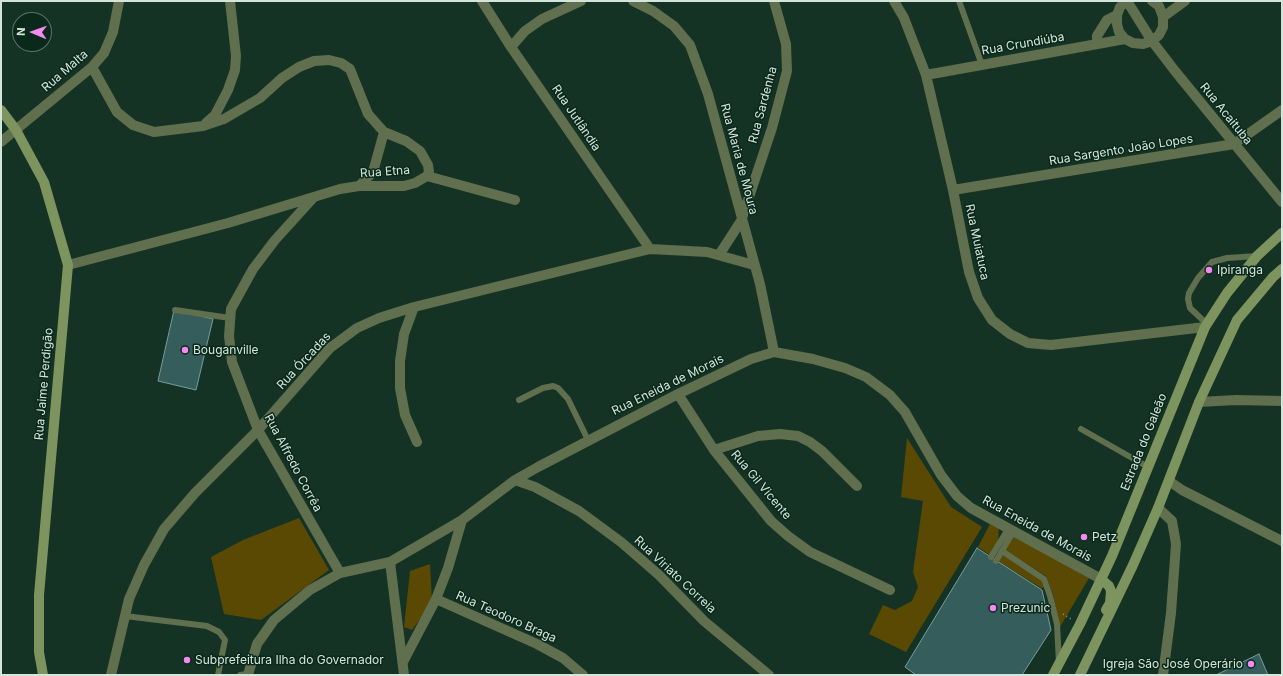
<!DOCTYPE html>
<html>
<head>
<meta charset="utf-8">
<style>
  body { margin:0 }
  #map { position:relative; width:1283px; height:676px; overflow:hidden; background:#153325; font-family:Inter,sans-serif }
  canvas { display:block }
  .frame { position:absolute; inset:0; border:2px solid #d4e5dc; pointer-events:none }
  .north { position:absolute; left:12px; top:12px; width:40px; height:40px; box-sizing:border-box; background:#0a291b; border:1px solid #5b7468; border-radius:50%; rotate:272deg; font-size:11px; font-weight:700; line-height:16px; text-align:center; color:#d4e5dc }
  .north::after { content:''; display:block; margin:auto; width:14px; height:18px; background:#f489f1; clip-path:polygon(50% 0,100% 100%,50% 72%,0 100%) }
</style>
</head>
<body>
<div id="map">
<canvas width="1283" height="676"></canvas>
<div class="frame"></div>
<div class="north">N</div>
</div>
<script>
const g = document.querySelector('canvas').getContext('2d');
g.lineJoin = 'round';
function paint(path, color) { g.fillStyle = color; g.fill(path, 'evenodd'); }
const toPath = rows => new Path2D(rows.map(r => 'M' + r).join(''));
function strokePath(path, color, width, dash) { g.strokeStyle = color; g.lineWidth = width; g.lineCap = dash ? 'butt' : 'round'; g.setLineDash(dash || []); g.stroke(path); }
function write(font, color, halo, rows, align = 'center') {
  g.font = font + ' Inter,sans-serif'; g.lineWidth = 3; g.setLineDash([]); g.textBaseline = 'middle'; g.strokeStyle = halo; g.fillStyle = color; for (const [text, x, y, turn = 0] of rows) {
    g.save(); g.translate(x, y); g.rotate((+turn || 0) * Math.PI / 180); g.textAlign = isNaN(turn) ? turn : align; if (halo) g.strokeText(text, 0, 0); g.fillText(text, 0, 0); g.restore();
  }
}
paint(toPath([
  [907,438,951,507,982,527,906,652,869,634,883,605,895,610,912,601,918,587,913,572,923,501,901,497],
  [299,518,329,570,261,620,224,614,211,557,243,540],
  [991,522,999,526,998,542,990,555,978,547],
  [1014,535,1089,578,1060,627,1053,595,1046,576,1005,550],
  [1002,553,1041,579,1044,588,1041,588,998,561],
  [430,564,432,602,412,630,404,627,410,571]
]), '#594903');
const building = toPath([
  [174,310,213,319,196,390,158,381,174,310],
  [977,548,1042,590,1051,630,1022,675,916,675,905,667,977,548],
  [1259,654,1268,675,1216,675,1259,654]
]);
paint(building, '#355d5c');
strokePath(building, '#759e9d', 1);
strokePath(toPath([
  [1063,614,1071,619],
  [1,674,1,675]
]), '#7c9387', 2, [1, 3]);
strokePath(toPath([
  [959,1,982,65],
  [175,310,230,318],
  [1207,324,1190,308,1188,299,1189,293,1198,278,1212,262,1227,258,1257,256],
  [519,400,543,388,553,386,558,388,568,399,588,440],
  [1081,429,1148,467],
  [1002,551,1044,579,1050,596,1057,624,1059,663],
  [991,557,1008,529],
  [996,561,1013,532],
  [125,616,207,626,219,632,225,640,218,675],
  [240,675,248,674]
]), '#606f4d', 6);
strokePath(toPath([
  [482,1,511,47,650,249],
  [633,1,653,11,674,26,690,45,708,94,760,284,774,352],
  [894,1,904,18,926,75,953,190,969,272,978,298,992,320,1010,334,1028,343,1051,345,1205,327],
  [1127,1,1152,41,1175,71,1282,202],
  [1127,1,1120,7,1117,15,1117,24,1119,32,1125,39,1133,43,1143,44,1152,41,1159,35,1163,27,1163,17,1159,6,1152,1],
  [1163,17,1185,1],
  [1097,44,1097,36,1107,20,1117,15],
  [511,47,525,31,542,19,581,1],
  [926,75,1125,39],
  [206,123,215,115,228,90,235,70,236,56,230,1],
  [1,142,92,67,104,53,113,32,119,1],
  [427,176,515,200],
  [359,186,373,172,384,132],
  [953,190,1234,144,1282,110],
  [314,197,275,240,253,269,231,309,229,336,232,362,258,430,340,573],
  [719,255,741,221,772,128,787,71,786,44,774,1],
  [68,265,228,223,340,189,359,186,404,186,415,183,427,176,429,172,428,165,420,151,406,141,384,132,368,114,350,69,341,63,329,60,314,61,299,67,282,78,260,98,224,119,203,126,154,132,133,125,117,112,92,67],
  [414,307,404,334,400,361,400,388,405,415,417,442],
  [678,394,714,450,771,521,788,536,810,552,890,590],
  [1199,402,1236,400,1282,401],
  [714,450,758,436,780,434,798,436,810,442,822,451,857,486],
  [515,480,535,487,579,511,621,542,659,575,704,621,769,675],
  [1169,481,1182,490,1282,541],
  [1158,508,1172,521,1176,544,1171,613,1163,675],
  [390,562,404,675],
  [436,599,537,644,563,658,583,675],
  [403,662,436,599,448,568,462,520],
  [111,675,129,599,144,565,164,529,195,493,258,430,330,348,357,328,379,318,414,307,650,249,707,252,754,265],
  [248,675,257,644,274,620,310,590,340,573,390,562,462,520,515,480,538,467,678,394,751,359,774,352,813,359,845,368,866,377,890,395,905,412,941,475,957,496,971,508,1101,579]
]), '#606f4d', 10);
strokePath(toPath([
  [1,110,16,130,44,182,68,265,39,595,39,652,43,675],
  [1101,579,1109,586,1111,591,1110,603,1106,610],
  [1053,675,1080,624,1112,556,1205,327,1227,293,1257,256,1282,233],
  [1080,675,1133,565,1158,508,1199,402,1237,320,1273,277,1282,269]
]), '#7d945e', 10);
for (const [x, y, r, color] of [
  [1209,270,4,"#f489f1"],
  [185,350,4,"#f489f1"],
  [1084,537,4,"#f489f1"],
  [993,608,4,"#f489f1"],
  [187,660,4,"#f489f1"],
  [1251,664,4,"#f489f1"]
]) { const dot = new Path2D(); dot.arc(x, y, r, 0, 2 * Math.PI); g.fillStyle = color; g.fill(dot); strokePath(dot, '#0a291b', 1.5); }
write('12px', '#d4e5dc', '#0a291b', [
  ["Rua Crundiúba",1023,44,-10],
  ["Rua Malta",65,71,-41],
  ["Rua Sardenha",763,105,-75],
  ["Rua Acaituba",1226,114,51],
  ["Rua Jutlândia",576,118,56],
  ["Rua Sargento João Lopes",1121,150,-9],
  ["Rua Maria de Moura",739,159,75],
  ["Rua Etna",385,172,-4],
  ["Rua Muiatuca",977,242,78],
  ["Rua Órcadas",304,361,-47],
  ["Rua Jaime Perdigão",44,384,-85],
  ["Rua Eneida de Morais",668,385,-26],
  ["Estrada do Galeão",1144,442,-68],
  ["Rua Alfredo Corrêa",293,463,62],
  ["Rua Gil Vicente",761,485,50],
  ["Rua Eneida de Morais",1037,529,29],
  ["Rua Viriato Correia",675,575,43],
  ["Rua Teodoro Braga",506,617,24]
]);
write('12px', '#d4e5dc', '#0a291b', [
  ["Ipiranga",1217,270],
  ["Bouganville",193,350],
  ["Petz",1092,537],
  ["Prezunic",1001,608],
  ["Subprefeitura Ilha do Governador",195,660],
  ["Igreja São José Operário",1243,664,"right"]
], 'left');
</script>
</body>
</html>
